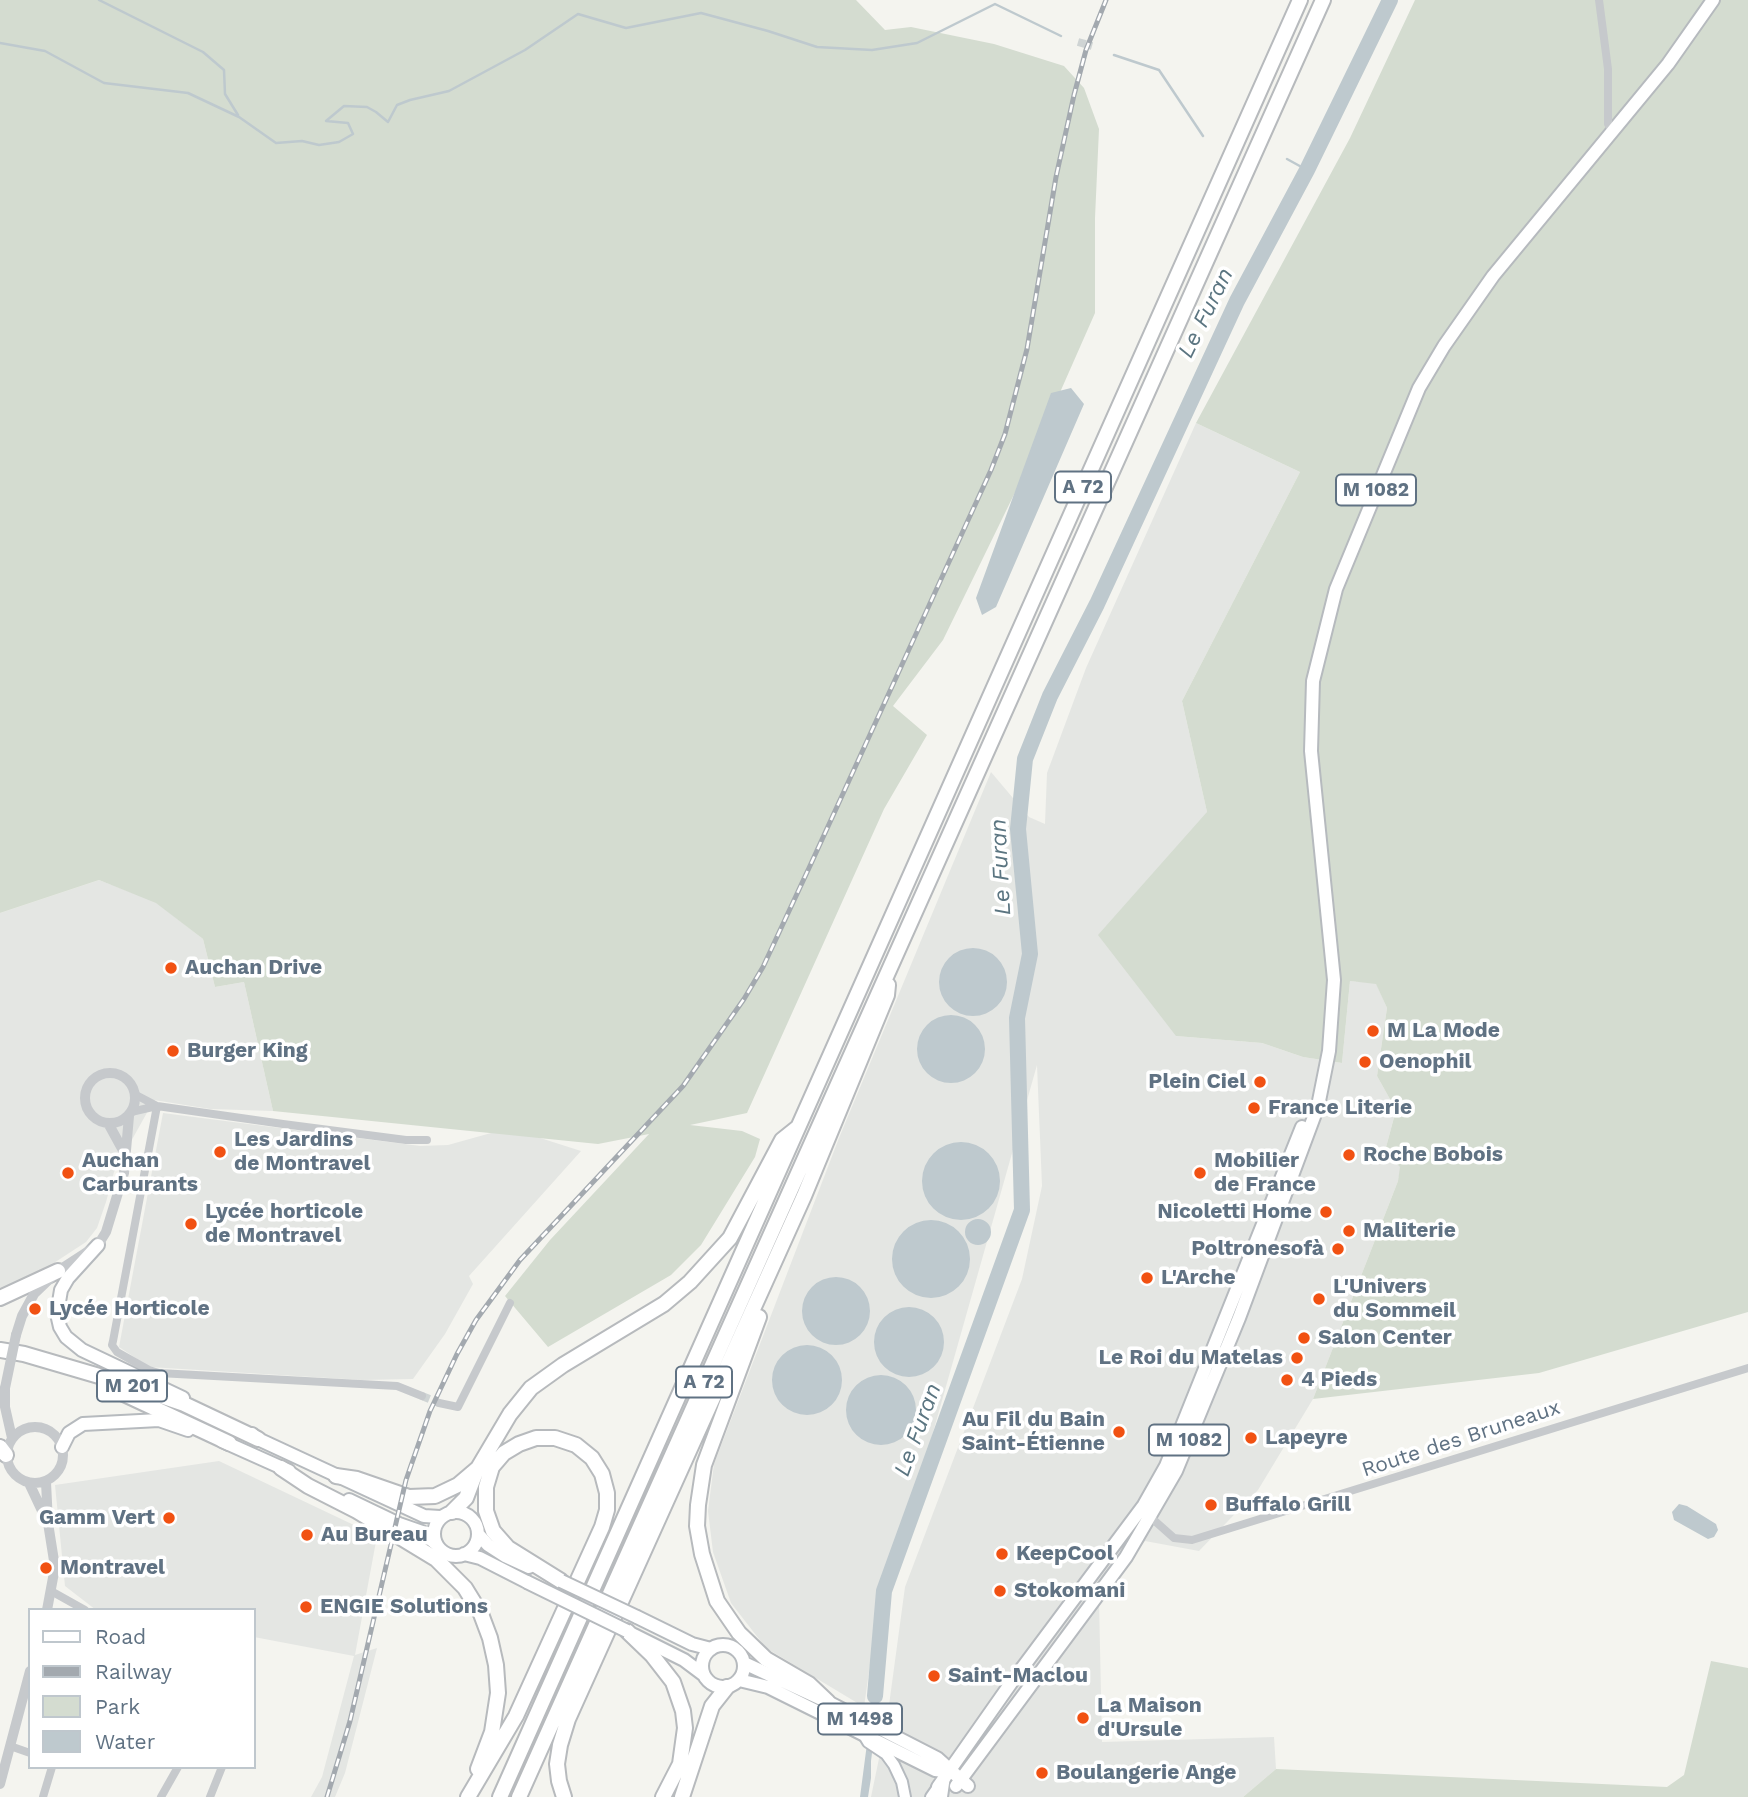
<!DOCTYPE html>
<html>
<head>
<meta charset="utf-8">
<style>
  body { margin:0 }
  #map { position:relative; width:1748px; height:1797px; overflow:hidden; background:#f4f4ef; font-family:"Work Sans",sans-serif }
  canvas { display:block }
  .legend { position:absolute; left:28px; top:1608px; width:228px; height:161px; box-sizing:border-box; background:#fff; border:2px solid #bfc7cd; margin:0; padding:9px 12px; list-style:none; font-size:21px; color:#607283 }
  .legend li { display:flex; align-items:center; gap:14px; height:35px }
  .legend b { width:35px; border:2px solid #bfc7cd }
</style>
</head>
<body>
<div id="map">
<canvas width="1748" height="1797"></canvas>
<ul class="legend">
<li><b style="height:9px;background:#fff"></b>Road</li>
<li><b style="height:9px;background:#a3a9af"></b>Railway</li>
<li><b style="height:19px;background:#d4dcd0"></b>Park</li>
<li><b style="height:19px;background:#bec9ce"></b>Water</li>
</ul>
</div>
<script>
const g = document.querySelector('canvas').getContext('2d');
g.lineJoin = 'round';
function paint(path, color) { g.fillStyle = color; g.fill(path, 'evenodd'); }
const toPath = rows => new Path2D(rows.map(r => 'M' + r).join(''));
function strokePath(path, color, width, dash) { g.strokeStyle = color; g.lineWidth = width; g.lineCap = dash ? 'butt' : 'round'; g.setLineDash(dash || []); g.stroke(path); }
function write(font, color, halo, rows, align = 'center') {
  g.font = font + ' "Work Sans",sans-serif'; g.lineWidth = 7; g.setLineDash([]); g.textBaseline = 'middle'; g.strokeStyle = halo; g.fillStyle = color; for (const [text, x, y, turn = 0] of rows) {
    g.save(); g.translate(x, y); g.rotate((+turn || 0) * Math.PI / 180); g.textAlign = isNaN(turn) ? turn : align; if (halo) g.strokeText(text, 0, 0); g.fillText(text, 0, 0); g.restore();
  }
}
paint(toPath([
  [1196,423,1300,472,1182,701,1207,812,1176,1036,1262,1043,1303,1057,1342,1063,1350,981,1376,983,1387,1008,1377,1076,1396,1110,1385,1151,1401,1167,1398,1181,1313,1399,1258,1490,1199,1551,1145,1541,1099,1600,1102,1742,1274,1737,1276,1769,1243,1797,871,1797,887,1720,905,1587,1022,1279,1042,1186,1037,1065,926,1457,881,1587,864,1707,766,1648,731,1603,713,1552,708,1511,714,1464,839,1138,991,772,1029,817,1045,824,1047,773,1086,668],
  [99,880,156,902,203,939,215,987,244,982,273,1111,210,1109,154,1100,114,1172,106,1202,97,1228,86,1242,37,1274,0,1290,0,913],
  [163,1113,420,1146,448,1145,509,1128,581,1151,469,1276,473,1284,445,1334,413,1379,362,1380,149,1367,119,1347],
  [219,1461,377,1536,355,1655,377,1648,345,1773,335,1797,311,1797,322,1777,354,1656,254,1637,254,1610,96,1610,65,1586,55,1485]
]), '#e4e6e3');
paint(toPath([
  [0,0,856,0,885,30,911,27,994,44,1064,66,1084,88,1099,129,1095,218,1095,313,1024,474,943,640,893,706,927,735,884,809,747,1113,690,1125,742,1131,760,1139,755,1157,701,1245,671,1275,548,1347,505,1296,550,1240,649,1134,598,1144,273,1111,244,982,215,987,203,939,156,903,99,880,0,913],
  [1415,0,1748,0,1748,1312,1539,1373,1313,1399,1398,1181,1400,1167,1385,1151,1396,1110,1377,1076,1387,1008,1376,984,1350,981,1342,1063,1303,1057,1262,1043,1176,1036,1098,935,1207,812,1182,701,1300,472,1196,423,1350,138],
  [1711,1661,1748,1668,1748,1797,1243,1797,1276,1769,1667,1787,1684,1775]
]), '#d4dcd0');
paint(toPath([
  [1071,388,1084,404,996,607,982,615,976,598,1051,393],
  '939 982a34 34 0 1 1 68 0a34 34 0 1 1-68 0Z',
  '917 1049a34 34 0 1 1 68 0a34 34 0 1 1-68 0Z',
  '922 1181a39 39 0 1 1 78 0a39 39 0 1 1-78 0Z',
  '965 1232a13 13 0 1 1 26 0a13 13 0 1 1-26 0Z',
  '892 1259a39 39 0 1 1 78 0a39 39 0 1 1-78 0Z',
  '802 1311a34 34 0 1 1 68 0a34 34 0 1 1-68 0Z',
  '874 1342a35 35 0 1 1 70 0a35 35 0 1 1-70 0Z',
  '772 1380a35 35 0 1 1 70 0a35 35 0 1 1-70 0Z',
  '846 1410a35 35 0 1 1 70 0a35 35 0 1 1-70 0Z',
  [1679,1504,1687,1506,1716,1524,1718,1530,1714,1537,1708,1539,1674,1520,1672,1512],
  [882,1673,871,1761,871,1778,868,1797,860,1797,876,1675]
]), '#bec9ce');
strokePath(toPath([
  [99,0,203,52,224,70,225,94,238,115],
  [0,43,45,51,104,83,188,93,239,117,276,143,302,141,319,145,339,142,353,134,348,123,326,121,344,106,367,107,376,112,388,122,397,105,410,100,449,91,525,50,578,14,626,28,701,13,768,31,817,47,872,50,917,43,995,4,1061,36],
  [1114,55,1159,70,1203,136],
  [1287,159,1307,170]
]), '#bec9ce', 2.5);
strokePath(toPath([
  [875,1696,884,1591,1022,1210,1017,1018,1030,954,1018,829,1025,759,1050,696,1097,604,1237,301,1307,170,1390,0]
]), '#bec9ce', 16);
strokePath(toPath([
  [1078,42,1092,46],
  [422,1396,439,1403]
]), '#cfd4d4', 8, [8, 4]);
const secondary = toPath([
  [865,1737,868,1742,886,1754,894,1765,902,1782,905,1797],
  [931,1797,938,1787],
  [942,1797,945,1776]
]);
const primary = toPath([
  [98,1245,68,1278,61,1290,57,1314,60,1327,66,1337,82,1350,183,1398],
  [252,1434,258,1439,424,1516,440,1517],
  [222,1441,289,1471],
  [62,1447,69,1433,83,1424,159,1420,188,1430],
  [349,1500,399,1524,422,1532,436,1544],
  '434 1534a22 22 0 1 1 44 0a22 22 0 1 1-44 0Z',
  [478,1534,488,1545,505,1556,529,1567],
  [464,1554,480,1558,527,1582],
  [637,1617,692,1644,711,1649],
  [634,1635,684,1660,704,1675],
  '702 1666a21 21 0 1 1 42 0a21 21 0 1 1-42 0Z',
  [744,1663,828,1702,937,1758,968,1786],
  [739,1680,768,1687,935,1770,953,1772],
  [956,1786,1126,1557,1176,1471,1239,1318,1318,1106,1329,1051,1334,980,1311,751,1313,681,1336,589,1419,388,1444,346,1493,276,1668,64,1713,0],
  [938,1787,1011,1683,1144,1505,1166,1466,1302,1127]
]);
const trunk = toPath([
  [0,1298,58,1271],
  [0,1350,24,1354,123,1383,184,1404,258,1439],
  [109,1387,229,1443],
  [0,1447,6,1455]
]);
const motorway = toPath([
  [759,1317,704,1465,698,1505,697,1526,702,1554,717,1601,739,1633,766,1659,809,1684,828,1702],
  [281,1468,308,1486,357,1511,436,1559,465,1588,481,1614,490,1638,496,1665,498,1693,492,1732,478,1769],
  [336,1476,357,1479,409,1497,435,1496,458,1485,478,1468,510,1414,531,1388,563,1365,664,1304,690,1282,730,1238,782,1140,797,1128],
  [452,1512,466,1498,476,1472],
  [627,1631,652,1655,673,1682,683,1711,685,1728,680,1764,663,1797],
  [468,1797,516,1716,602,1527,607,1510,607,1493,602,1474,592,1458,576,1445,555,1438,536,1438,519,1444,504,1453,492,1467,486,1487,486,1511,493,1531,508,1548,561,1581],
  [500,1797,1300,0],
  [519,1797,1323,0],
  [564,1797,559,1781,557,1764,560,1745,568,1719,804,1196,887,995,888,985],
  [682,1797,712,1706,727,1687]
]);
strokePath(secondary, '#b5babf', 14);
strokePath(primary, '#b6babe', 16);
strokePath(trunk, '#b7babd', 18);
strokePath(motorway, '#b7babd', 18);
strokePath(toPath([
  [1599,0,1608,69,1608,124,1613,132],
  [136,1095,157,1106],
  [157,1106,113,1341,112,1345,117,1352,149,1370,159,1373,397,1386,422,1396],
  [131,1112,157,1106,283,1124,406,1140,427,1140],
  [439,1403,458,1407,510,1303],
  [1147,1514,1174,1538,1192,1540,1748,1368],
  [51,1591,85,1610],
  [10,1746,30,1753],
  [43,1797,52,1767],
  [161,1797,178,1767],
  [210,1797,222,1767]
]), '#c6c9cc', 8);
strokePath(toPath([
  '85 1098a25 25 0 1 1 50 0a25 25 0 1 1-50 0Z',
  [108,1123,125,1154],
  [16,1335,22,1316,34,1294,58,1271,98,1245,106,1232,124,1173,129,1116],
  [5,1388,5,1407,12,1438],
  '7 1455a28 28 0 1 1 56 0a28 28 0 1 1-56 0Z',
  [46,1482,48,1523,55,1567,47,1610],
  [29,1483,45,1517],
  [0,1784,30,1671]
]), '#c6c9cc', 10);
strokePath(secondary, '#fff', 10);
strokePath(primary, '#fff', 12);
strokePath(trunk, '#fff', 14);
strokePath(motorway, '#fff', 14);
const rail = toPath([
  [327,1797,350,1721,406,1480,430,1411,457,1354,476,1320,520,1260,683,1086,744,999,763,967,809,868,991,470,1005,434,1027,349,1056,177,1074,95,1086,50,1106,0]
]);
strokePath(rail, '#a3a9af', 5);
strokePath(rail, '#fff', 2.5, [8]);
const primaryBridge = toPath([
  [561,1581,637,1617],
  [527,1582,627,1631]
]);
strokePath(primaryBridge, '#b6babe', 16, []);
strokePath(toPath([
  [5,1388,16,1335]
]), '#c6c9cc', 10);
strokePath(primaryBridge, '#fff', 12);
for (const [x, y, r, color] of [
  [171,968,7,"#f15112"],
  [1373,1031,7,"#f15112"],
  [173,1051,7,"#f15112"],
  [1365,1062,7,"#f15112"],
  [1260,1082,7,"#f15112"],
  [1254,1108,7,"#f15112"],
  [220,1152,7,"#f15112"],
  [1349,1155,7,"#f15112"],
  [68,1173,7,"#f15112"],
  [1200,1173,7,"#f15112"],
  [1326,1212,7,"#f15112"],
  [191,1224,7,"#f15112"],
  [1349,1231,7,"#f15112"],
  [1338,1249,7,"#f15112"],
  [1147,1278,7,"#f15112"],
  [1319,1299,7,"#f15112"],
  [35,1309,7,"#f15112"],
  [1304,1338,7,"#f15112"],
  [1297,1358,7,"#f15112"],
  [1287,1380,7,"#f15112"],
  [1119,1432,7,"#f15112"],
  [1251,1438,7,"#f15112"],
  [1211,1505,7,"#f15112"],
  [169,1518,7,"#f15112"],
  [307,1535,7,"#f15112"],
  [1002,1554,7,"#f15112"],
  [46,1568,7,"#f15112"],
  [1000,1591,7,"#f15112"],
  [306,1607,7,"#f15112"],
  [934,1676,7,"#f15112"],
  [1083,1718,7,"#f15112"],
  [1042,1773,7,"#f15112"]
]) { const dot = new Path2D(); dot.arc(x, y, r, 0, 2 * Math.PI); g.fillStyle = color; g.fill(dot); strokePath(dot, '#fff', 2.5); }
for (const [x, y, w] of [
  [1083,487,56],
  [1376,490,80],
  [704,1382,56],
  [132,1386,70],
  [1189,1440,80],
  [860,1719,84]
]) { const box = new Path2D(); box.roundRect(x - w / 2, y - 15.5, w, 31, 5); g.fillStyle = '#fff'; g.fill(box); strokePath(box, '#607283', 2); }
write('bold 19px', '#607283', null, [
  ["A 72",1083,487],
  ["M 1082",1376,490],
  ["A 72",704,1382],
  ["M 201",132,1386],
  ["M 1082",1189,1440],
  ["M 1498",860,1719]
]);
write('bold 21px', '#607283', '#fff', [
  ["Auchan Drive",185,968],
  ["M La Mode",1387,1031],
  ["Burger King",187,1051],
  ["Oenophil",1379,1062],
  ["Plein Ciel",1246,1082,"right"],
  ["France Literie",1268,1108],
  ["Les Jardins",234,1140],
  ["de Montravel",234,1164],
  ["Roche Bobois",1363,1155],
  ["Auchan",82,1161],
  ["Carburants",82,1185],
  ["Mobilier",1214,1161],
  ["de France",1214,1185],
  ["Lycée horticole",205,1212],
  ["de Montravel",205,1236],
  ["Nicoletti Home",1312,1212,"right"],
  ["Maliterie",1363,1231],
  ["Poltronesofà",1324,1249,"right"],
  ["L'Arche",1161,1278],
  ["L'Univers",1333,1287],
  ["du Sommeil",1333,1311],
  ["Lycée Horticole",49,1309],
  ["Salon Center",1318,1338],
  ["Le Roi du Matelas",1283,1358,"right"],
  ["4 Pieds",1301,1380],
  ["Au Fil du Bain",1105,1420,"right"],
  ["Saint-Étienne",1105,1444,"right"],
  ["Lapeyre",1265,1438],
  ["Buffalo Grill",1225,1505],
  ["Gamm Vert",155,1518,"right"],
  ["Au Bureau",321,1535],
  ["KeepCool",1016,1554],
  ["Montravel",60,1568],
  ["Stokomani",1014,1591],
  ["ENGIE Solutions",320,1607],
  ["Saint-Maclou",948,1676],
  ["La Maison",1097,1706],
  ["d'Ursule",1097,1730],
  ["Boulangerie Ange",1056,1773]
], 'left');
write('21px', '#607283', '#fff', [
  ["Route des Bruneaux",1461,1439,-18]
]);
write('italic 23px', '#5b7581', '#fff', [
  ["Le Furan",1206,313,-64],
  ["Le Furan",1001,867,-93],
  ["Le Furan",918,1430,-70]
]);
</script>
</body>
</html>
